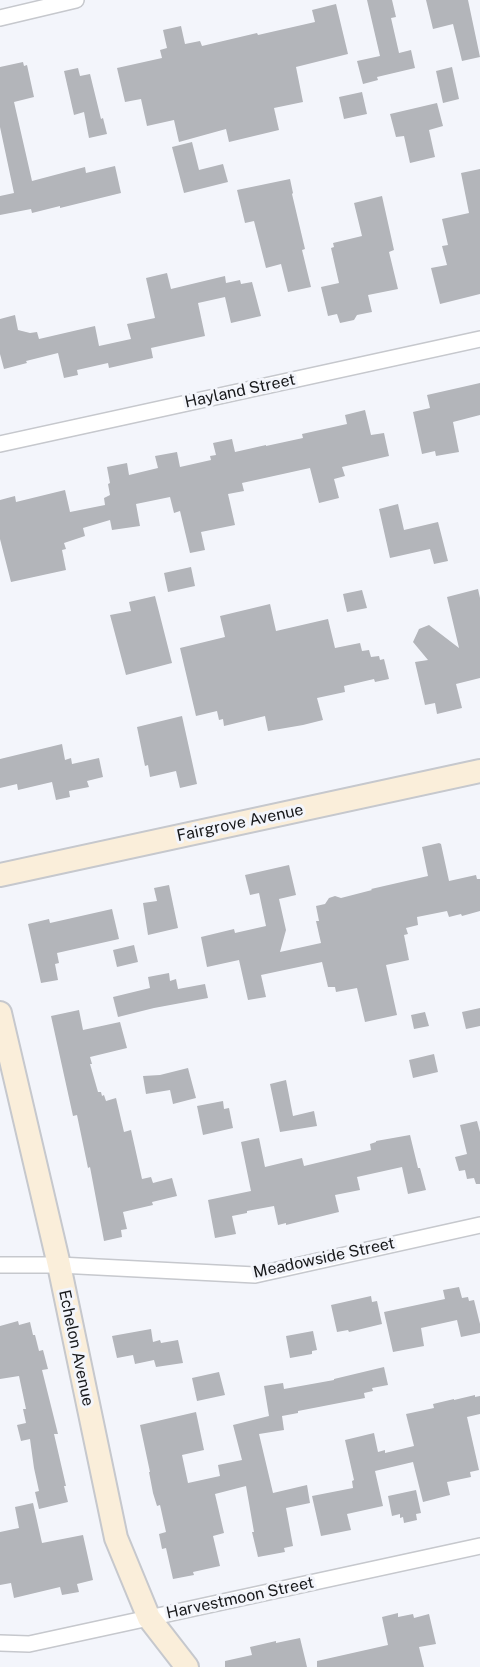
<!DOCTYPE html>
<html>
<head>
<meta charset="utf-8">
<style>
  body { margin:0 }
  canvas { display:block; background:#f3f5fb }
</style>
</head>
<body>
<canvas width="480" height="1667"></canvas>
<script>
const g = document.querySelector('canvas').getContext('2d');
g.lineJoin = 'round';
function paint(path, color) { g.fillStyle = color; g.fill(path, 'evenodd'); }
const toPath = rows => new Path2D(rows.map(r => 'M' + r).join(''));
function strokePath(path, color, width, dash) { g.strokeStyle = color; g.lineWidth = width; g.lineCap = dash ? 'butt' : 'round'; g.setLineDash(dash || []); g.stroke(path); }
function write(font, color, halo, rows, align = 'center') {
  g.font = font + ' "Public Sans",sans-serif'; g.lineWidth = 6; g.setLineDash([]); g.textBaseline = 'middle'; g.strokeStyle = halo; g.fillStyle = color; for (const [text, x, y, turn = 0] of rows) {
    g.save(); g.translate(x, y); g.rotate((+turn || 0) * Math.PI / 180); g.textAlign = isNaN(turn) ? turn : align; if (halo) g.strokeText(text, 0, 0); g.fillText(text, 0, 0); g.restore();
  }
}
paint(toPath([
  [367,0,392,0,396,17,391,18,399,53,411,50,415,68,377,77,378,80,363,84,357,61,380,56],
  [426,0,468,0,480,57,462,61,453,24,433,29],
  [336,4,348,54,296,67,303,102,274,108,279,130,229,142,226,129,179,142,174,120,147,126,141,99,125,102,117,68,162,58,160,50,167,48,163,30,181,26,185,44,200,41,202,46,257,33,258,35,315,22,312,10],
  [23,62,24,66,27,65,34,97,14,102,32,181,85,167,86,173,115,166,121,193,60,208,60,206,32,213,31,209,0,215,0,196,14,193,0,127,0,67],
  [452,67,459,99,443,103,436,71],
  [78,68,80,76,90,74,101,119,103,118,107,134,89,138,84,112,74,115,64,71],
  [362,92,367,114,344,119,339,97],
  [437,103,443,126,429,130,435,157,410,163,404,136,396,137,390,114],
  [192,142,199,170,223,164,228,182,184,193,172,147],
  [480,169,480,294,440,304,431,268,447,265,442,246,448,245,442,219,469,213,461,173],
  [290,179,293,193,292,194,305,249,302,250,311,287,288,292,281,264,266,268,254,221,245,223,237,190],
  [382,196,394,250,389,252,398,289,368,295,372,312,357,315,354,320,340,323,337,314,328,316,321,287,339,283,331,248,334,247,333,243,362,236,354,203],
  [167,273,171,289,225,276,226,283,240,280,241,284,252,282,261,316,231,323,225,297,198,303,205,336,151,348,153,358,109,368,108,363,77,370,78,375,64,378,58,353,26,361,27,363,4,369,0,354,0,319,15,315,18,330,30,333,37,332,39,339,95,326,99,346,131,339,127,324,155,318,146,278],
  [480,383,480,415,453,422,459,452,436,456,435,451,422,454,413,412,430,408,427,395],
  [365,410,371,435,384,433,389,456,342,467,345,476,334,479,339,498,319,503,310,468,242,483,244,491,228,494,235,525,201,532,205,550,190,553,180,511,174,513,170,497,136,504,140,526,112,530,110,520,83,528,85,536,64,543,66,549,62,550,66,570,11,582,0,539,0,500,15,496,16,502,65,490,70,512,105,505,104,498,110,495,108,484,110,483,107,467,127,463,129,475,158,468,155,456,177,452,180,467,211,460,210,456,216,455,213,443,232,439,235,452,266,445,266,446,303,438,302,434,347,424,345,415],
  [398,504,404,530,438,522,448,561,434,564,430,549,390,558,379,509],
  [191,567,195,586,168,592,164,573],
  [478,589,480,598,480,678,456,684,462,708,437,714,435,703,425,705,415,662,428,660,413,642,419,629,429,625,459,648,447,597],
  [362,590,367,608,347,612,343,594],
  [155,596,172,663,126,675,110,615,131,611,129,602],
  [270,604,276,631,328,619,335,648,360,643,362,651,369,650,371,657,379,656,380,660,384,659,389,679,375,682,374,679,344,686,345,692,317,698,323,720,303,725,268,731,265,716,224,726,223,719,219,720,217,711,196,716,180,648,225,637,220,616],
  [182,716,197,784,180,788,176,771,150,777,148,765,145,766,137,727],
  [62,744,65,760,71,758,72,764,99,758,103,777,87,781,89,787,69,791,70,797,56,800,52,782,18,790,17,784,0,788,0,759],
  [439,843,441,844,449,881,476,875,477,879,480,879,480,911,462,916,461,914,449,917,447,911,417,917,418,925,406,928,408,934,404,935,409,960,386,965,397,1015,365,1022,357,988,336,992,335,987,328,987,322,962,261,975,266,997,248,1000,239,960,207,967,201,937,234,929,235,933,266,926,259,893,250,895,245,875,289,865,296,895,279,899,286,930,280,952,321,943,316,921,319,921,316,906,325,904,329,898,335,896,341,898,372,890,371,889,428,876,422,847],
  [169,885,178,928,148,935,143,903,157,901,154,888],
  [112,909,119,939,57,953,59,963,55,964,58,980,41,983,28,924,49,919,50,923],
  [134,945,138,962,117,967,113,950],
  [169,973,170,981,176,979,178,989,205,984,208,998,154,1008,118,1017,113,997,150,988,148,977],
  [480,1008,480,1026,466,1029,462,1012],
  [79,1010,83,1030,120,1022,127,1048,90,1057,92,1064,90,1064,98,1092,101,1092,102,1096,104,1095,106,1101,116,1098,124,1132,131,1130,142,1179,151,1177,153,1183,172,1178,177,1196,152,1202,153,1205,123,1212,127,1229,121,1230,122,1237,104,1241,90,1167,88,1168,77,1115,73,1116,51,1016],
  [425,1012,429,1026,414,1029,411,1015],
  [434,1054,438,1072,413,1078,409,1060],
  [188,1068,196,1098,173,1104,170,1090,146,1094,143,1076,160,1075],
  [286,1080,293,1116,314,1111,317,1126,280,1132,270,1084],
  [223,1101,224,1109,229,1108,233,1128,203,1135,197,1106],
  [477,1121,480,1132,480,1184,476,1184,474,1178,467,1179,465,1170,459,1171,455,1157,467,1154,460,1125],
  [410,1135,418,1168,420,1168,426,1190,408,1194,402,1167,357,1177,360,1190,335,1195,339,1212,286,1225,286,1223,278,1225,274,1206,247,1211,247,1213,232,1216,236,1234,215,1238,208,1200,251,1191,241,1142,259,1138,265,1167,302,1158,304,1166,371,1150,370,1144,376,1142,376,1141],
  [459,1287,462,1298,468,1297,469,1301,474,1300,480,1324,480,1333,461,1337,457,1320,421,1328,424,1346,393,1352,384,1312,445,1299,443,1290],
  [371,1296,372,1302,377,1301,382,1324,349,1332,348,1330,337,1332,331,1305],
  [18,1321,19,1325,30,1322,33,1335,35,1335,39,1351,43,1350,48,1369,42,1370,58,1434,54,1434,66,1486,64,1486,68,1502,39,1509,35,1492,39,1491,34,1468,30,1439,21,1441,17,1425,26,1423,23,1409,26,1409,19,1376,0,1379,0,1326],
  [151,1329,153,1342,160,1340,161,1343,178,1340,183,1363,156,1367,154,1360,135,1364,133,1355,117,1358,112,1336],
  [313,1331,317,1350,312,1351,312,1354,290,1358,286,1336],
  [384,1367,388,1385,372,1388,373,1391,364,1393,365,1398,298,1411,298,1413,282,1416,284,1430,259,1434,273,1493,307,1485,310,1503,286,1508,293,1546,284,1548,285,1552,258,1557,252,1532,254,1532,246,1486,215,1494,224,1533,213,1536,220,1566,193,1572,194,1575,173,1579,166,1548,162,1549,159,1534,166,1532,160,1505,157,1506,153,1493,149,1472,150,1472,140,1425,196,1412,204,1450,182,1455,188,1483,220,1476,218,1465,242,1460,233,1425,269,1416,264,1386,283,1383,284,1389,334,1380,334,1379],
  [219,1372,225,1395,197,1401,192,1378],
  [475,1395,475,1397,480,1396,480,1414,467,1417,479,1470,470,1472,471,1477,447,1482,450,1495,423,1502,413,1462,375,1471,383,1506,347,1514,351,1530,321,1536,312,1496,353,1488,352,1481,354,1480,345,1440,374,1433,378,1452,385,1450,385,1453,414,1446,406,1414,434,1408,433,1404,454,1399,454,1400],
  [416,1490,421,1513,416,1514,417,1520,404,1523,403,1517,400,1518,400,1514,392,1516,388,1496],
  [33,1503,42,1543,83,1535,93,1580,77,1584,79,1592,62,1595,60,1587,14,1598,11,1583,0,1585,0,1532,19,1528,15,1507],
  [398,1613,398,1617,413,1614,414,1618,429,1614,436,1644,419,1647,424,1667,317,1667,317,1661,388,1645,382,1617],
  [300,1638,307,1667,225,1667,225,1661,252,1655,250,1647,276,1641,276,1643]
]), '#b3b5ba');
const street = toPath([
  [0,18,76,0],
  [0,444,480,339],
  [0,1265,59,1265,255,1275,480,1225],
  [0,1643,29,1644,480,1546]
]);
const secondary = toPath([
  [0,875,480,771],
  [0,1013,59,1265,116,1538,149,1618,187,1667]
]);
strokePath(street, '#c6c8cd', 18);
strokePath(secondary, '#c6c8cd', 26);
strokePath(street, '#fff', 15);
strokePath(secondary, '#faeeda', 22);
write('16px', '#17181a', '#f3f5fb', [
  ["Hayland Street",240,391,-12],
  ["Fairgrove Avenue",240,823,-12],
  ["Meadowside Street",324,1258,-12],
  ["Echelon Avenue",76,1348,78],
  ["Harvestmoon Street",240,1598,-12]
]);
</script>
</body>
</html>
